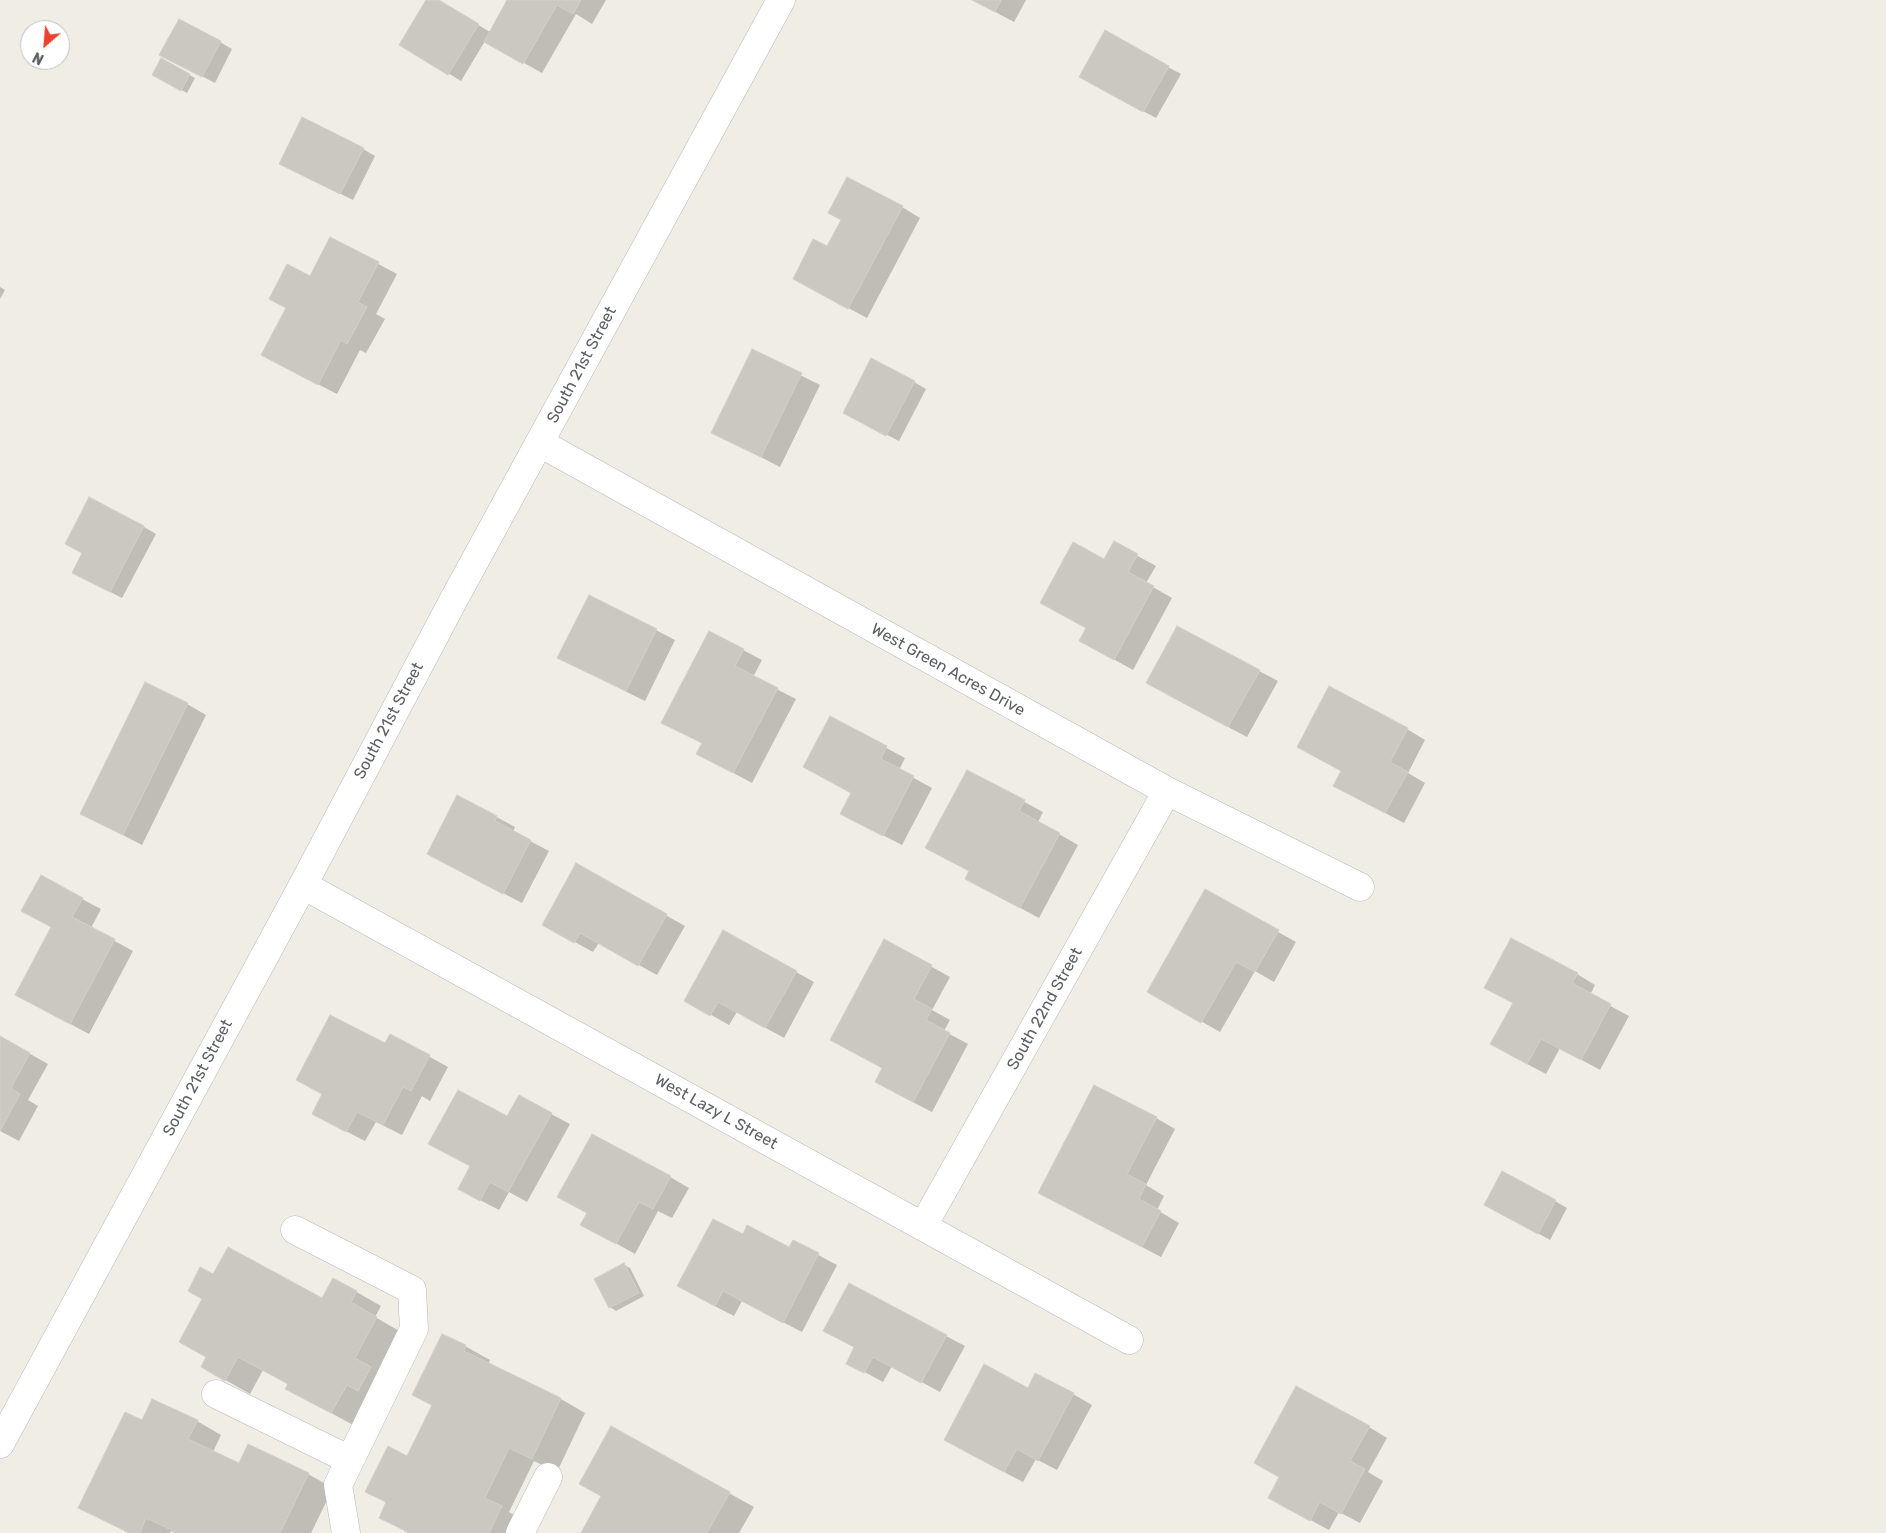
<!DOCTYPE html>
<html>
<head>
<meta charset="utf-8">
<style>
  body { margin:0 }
  #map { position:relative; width:1886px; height:1533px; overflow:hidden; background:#efede4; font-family:Rubik,sans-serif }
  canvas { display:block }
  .north { position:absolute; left:20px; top:20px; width:50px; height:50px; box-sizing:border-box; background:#fff; border:1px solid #bebfc1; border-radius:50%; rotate:207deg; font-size:14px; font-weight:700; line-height:20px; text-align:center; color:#5c6065 }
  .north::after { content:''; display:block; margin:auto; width:18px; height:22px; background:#eb412e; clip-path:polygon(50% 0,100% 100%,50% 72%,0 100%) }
</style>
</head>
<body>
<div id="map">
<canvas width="1886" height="1533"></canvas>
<div class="north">N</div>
</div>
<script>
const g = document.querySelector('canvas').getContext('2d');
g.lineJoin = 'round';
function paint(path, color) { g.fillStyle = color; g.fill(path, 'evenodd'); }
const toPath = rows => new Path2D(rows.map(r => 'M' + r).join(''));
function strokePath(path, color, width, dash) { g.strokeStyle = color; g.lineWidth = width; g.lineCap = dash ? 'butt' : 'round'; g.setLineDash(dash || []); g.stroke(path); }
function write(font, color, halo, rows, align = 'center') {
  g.font = font + ' Rubik,sans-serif'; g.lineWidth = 4; g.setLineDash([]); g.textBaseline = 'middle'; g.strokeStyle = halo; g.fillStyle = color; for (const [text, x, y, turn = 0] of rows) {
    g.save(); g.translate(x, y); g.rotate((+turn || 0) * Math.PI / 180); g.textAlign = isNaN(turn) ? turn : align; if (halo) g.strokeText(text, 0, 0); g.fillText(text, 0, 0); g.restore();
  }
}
paint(toPath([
  [427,0,437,0,490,32,509,0,606,0,592,24,576,14,542,73,485,41,461,81,400,44],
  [973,0,1026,0,1014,22],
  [220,42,232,49,215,83,173,61],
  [162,60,195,78,187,93,153,75],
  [1168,67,1181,74,1156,118,1093,84],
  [363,149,375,156,353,200,292,170],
  [902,207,920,218,867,318,813,289,827,247,842,220],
  [331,239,397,274,376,314,385,319,366,353,360,350,337,394,281,365,310,278],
  [0,287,5,290,0,299],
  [752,351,820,385,780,467,712,432],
  [914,382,926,389,899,441,856,419],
  [144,527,156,534,122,598,85,579],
  [1114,543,1156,566,1146,583,1172,598,1133,670,1099,651,1087,628,1104,560],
  [590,596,675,640,645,701,578,668],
  [743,650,762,660,753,677,796,699,752,783,698,754,703,744,663,722],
  [1259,671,1278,681,1247,737,1166,694],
  [187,704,206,715,142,845,82,814],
  [831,718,905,758,899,770,932,788,902,845,861,824],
  [1407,729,1425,740,1408,773,1425,783,1404,823,1353,796],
  [967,771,1043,812,1038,822,1078,845,1039,918,985,889,970,871],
  [458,796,515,827,513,832,549,851,522,903,447,864],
  [577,865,685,926,657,975,599,943,593,952,562,935],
  [1205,891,1296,942,1274,982,1255,971,1220,1032,1148,991],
  [82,899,101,909,91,928,133,951,89,1034,35,1005,52,927],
  [885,941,950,977,932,1010,950,1020,944,1031,968,1044,932,1112,895,1093,884,1068],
  [796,972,814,982,784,1038,737,1012,729,1025,685,1000],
  [1577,974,1595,985,1590,995,1629,1016,1600,1070,1560,1048,1546,1074,1510,1055],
  [390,1035,448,1067,430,1101,422,1096,402,1135,376,1122,365,1141,332,1124],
  [0,1037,48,1064,28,1100,38,1106,19,1141,0,1131],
  [551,1114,570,1124,527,1202,509,1192,499,1210,478,1199,472,1166,508,1118],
  [1156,1118,1175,1129,1146,1185,1164,1196,1157,1210,1179,1223,1161,1257,1058,1203],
  [670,1177,689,1188,672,1218,658,1211,635,1254,582,1224],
  [1555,1201,1567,1208,1550,1240,1498,1211],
  [743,1236,790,1249,794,1242,837,1265,802,1332,742,1301,734,1316,697,1297],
  [624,1265,630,1268,644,1296,616,1311,610,1307],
  [213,1275,322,1300,334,1279,381,1306,375,1317,401,1332,355,1426,287,1389,289,1384,263,1370,250,1394,203,1367,208,1357,204,1299],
  [946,1336,965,1346,940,1392,892,1366,883,1382,848,1363],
  [465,1346,490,1360,488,1364,561,1399,585,1413,557,1472,534,1461,509,1512,526,1522,520,1533,408,1533,380,1517,387,1503,367,1492,408,1457,433,1406,414,1395],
  [1028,1389,1073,1394,1092,1405,1057,1470,1036,1459,1023,1482,964,1451],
  [197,1421,221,1435,213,1452,240,1465,308,1474,333,1488,311,1533,175,1533,171,1531,170,1533,128,1533,80,1508,142,1422],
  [1369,1427,1387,1438,1368,1472,1383,1481,1360,1523,1339,1512,1329,1530,1288,1508,1280,1477],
  [612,1428,754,1507,739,1533,582,1533,602,1496]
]), '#0003');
const building = toPath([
  [426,0,439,0,479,24,448,75,399,45,426,0],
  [507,0,581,0,573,14,557,5,523,64,484,42,507,0],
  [972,0,1001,0,995,12,972,0],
  [179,19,221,41,202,77,159,55,179,19],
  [1105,30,1169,66,1143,112,1079,77,1105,30],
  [161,58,190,74,181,91,152,75,161,58],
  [302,117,364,148,340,194,279,164,302,117],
  [847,177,903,206,848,309,793,279,813,239,827,246,841,220,828,213,847,177],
  [330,237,379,262,358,302,367,307,347,344,341,340,318,385,261,355,286,308,269,299,287,264,310,276,330,237],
  [752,349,802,373,761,457,711,433,752,349],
  [871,358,915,381,886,436,843,413,871,358],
  [89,497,144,526,110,592,72,573,82,553,65,544,89,497],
  [1114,541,1138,554,1128,572,1154,586,1114,660,1079,641,1086,628,1040,603,1073,542,1104,559,1114,541],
  [589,595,657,629,626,691,557,658,589,595],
  [1177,626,1260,670,1228,727,1146,683,1177,626],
  [709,631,744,649,735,666,778,688,733,773,696,754,702,743,661,723,709,631],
  [145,682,188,703,123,835,80,814,145,682],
  [1329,686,1408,728,1390,762,1408,772,1385,813,1333,786,1341,771,1297,747,1329,686],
  [830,716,887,746,881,759,914,776,883,836,840,814,851,793,803,767,830,716],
  [967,770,1025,800,1019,811,1060,833,1020,908,965,879,969,871,925,848,967,770],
  [457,795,497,816,495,821,531,840,503,894,427,854,457,795],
  [576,863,667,914,638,966,580,933,574,943,542,925,576,863],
  [41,875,83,898,72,917,115,939,70,1024,15,995,51,927,21,911,41,875],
  [1205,889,1279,930,1255,972,1236,962,1201,1023,1147,992,1205,889],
  [723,930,797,971,765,1028,718,1002,710,1016,684,1001,723,930],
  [1511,938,1578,973,1572,983,1611,1004,1581,1060,1541,1039,1527,1064,1490,1044,1513,1003,1484,988,1511,938],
  [884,939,932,965,914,999,932,1009,926,1020,950,1033,913,1102,875,1082,882,1068,830,1040,884,939],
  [330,1015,385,1043,390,1034,430,1055,411,1091,403,1087,383,1125,357,1112,346,1132,312,1114,322,1094,296,1080,330,1015],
  [0,1036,30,1053,11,1088,20,1094,0,1131,0,1036],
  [1094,1085,1157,1117,1127,1174,1146,1184,1139,1199,1161,1211,1142,1247,1038,1193,1094,1085],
  [458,1090,507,1116,519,1095,552,1113,508,1192,490,1182,480,1201,458,1189,470,1166,428,1144,458,1090],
  [592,1134,671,1176,653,1209,639,1202,616,1244,580,1225,587,1213,557,1197,592,1134],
  [1502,1171,1556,1200,1538,1234,1484,1205,1502,1171],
  [713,1219,743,1234,747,1225,789,1247,793,1240,819,1253,783,1323,723,1291,715,1306,677,1286,713,1219],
  [228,1247,322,1298,333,1278,357,1291,351,1302,377,1317,355,1358,371,1367,358,1391,347,1385,331,1413,285,1389,288,1384,238,1357,225,1381,201,1367,206,1357,179,1342,202,1299,188,1291,200,1267,213,1274,228,1247],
  [624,1263,639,1293,609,1308,594,1279,624,1263],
  [849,1283,947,1335,921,1383,873,1357,864,1373,846,1364,854,1347,823,1331,849,1283],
  [442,1334,466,1345,464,1351,561,1398,532,1459,509,1448,485,1498,502,1506,489,1533,410,1533,379,1518,386,1502,365,1492,388,1446,407,1456,432,1405,412,1395,442,1334],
  [984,1364,1028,1388,1035,1373,1074,1393,1038,1461,1017,1449,1004,1472,944,1440,984,1364],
  [1296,1386,1370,1426,1350,1461,1365,1469,1341,1514,1320,1502,1310,1521,1268,1498,1279,1477,1254,1463,1296,1386],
  [152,1399,198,1420,188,1439,239,1463,248,1444,309,1473,280,1533,178,1533,146,1518,140,1533,130,1533,78,1508,125,1412,142,1420,152,1399],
  [611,1426,730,1492,707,1533,581,1533,601,1496,579,1484,611,1426]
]);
paint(building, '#cac8c1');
strokePath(building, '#d4cfc2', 1);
const minor = toPath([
  [540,443,1167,791,1360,887],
  [303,885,1129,1340],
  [923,1226,1167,791],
  [295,1230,412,1290,414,1329,338,1485,346,1533],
  [216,1394,350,1460],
  [0,1444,303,885,454,599,781,0],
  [520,1533,548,1477]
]);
strokePath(minor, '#b7babe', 29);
strokePath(minor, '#fff', 28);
write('16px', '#5c6065', '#fff', [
  ["South 21st Street",582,365,-62],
  ["West Green Acres Drive",948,670,29],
  ["South 21st Street",389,721,-62],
  ["South 22nd Street",1045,1009,-61],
  ["South 21st Street",198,1078,-62],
  ["West Lazy L Street",716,1112,29]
]);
</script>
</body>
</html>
